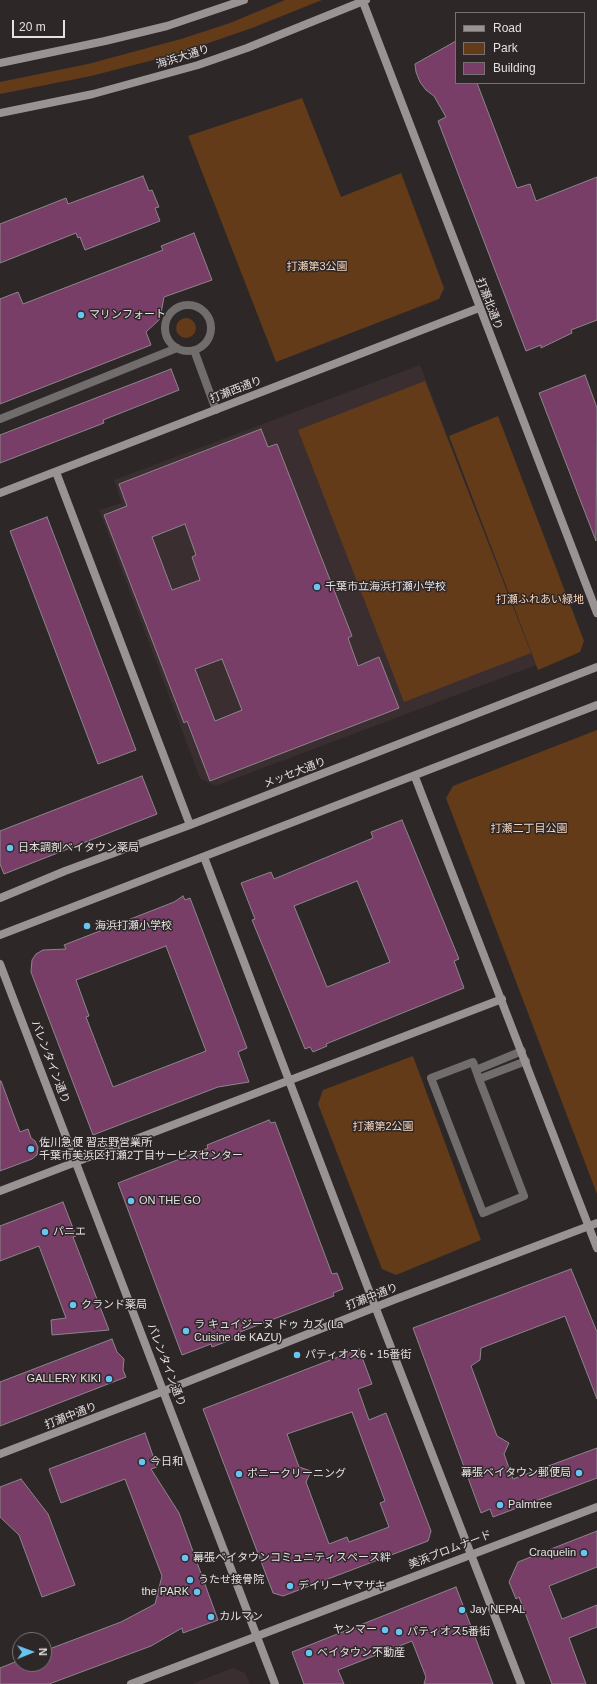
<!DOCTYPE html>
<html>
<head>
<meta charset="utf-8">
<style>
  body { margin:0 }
  #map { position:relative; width:597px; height:1684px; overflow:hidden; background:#2d2728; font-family:Helvetica,sans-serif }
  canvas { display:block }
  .legend { position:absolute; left:455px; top:12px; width:130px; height:72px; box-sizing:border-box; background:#2d2728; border:1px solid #777172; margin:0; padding:5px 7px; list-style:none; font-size:12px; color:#e5e0e1 }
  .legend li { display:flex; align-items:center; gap:8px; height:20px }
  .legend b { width:20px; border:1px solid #777172 }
  .north { position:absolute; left:12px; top:1632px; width:40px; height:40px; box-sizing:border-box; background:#2d2728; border:1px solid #777172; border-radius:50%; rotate:89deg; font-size:11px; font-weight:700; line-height:16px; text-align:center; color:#e5e0e1 }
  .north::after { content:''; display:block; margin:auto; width:14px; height:18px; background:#68c4f0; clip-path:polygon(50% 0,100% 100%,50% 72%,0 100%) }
  .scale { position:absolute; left:12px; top:20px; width:53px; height:18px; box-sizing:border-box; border:2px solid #e5e0e1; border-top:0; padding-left:5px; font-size:12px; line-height:14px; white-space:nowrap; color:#e5e0e1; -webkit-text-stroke:3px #2d2728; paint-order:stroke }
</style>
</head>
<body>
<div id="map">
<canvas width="597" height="1684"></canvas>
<ul class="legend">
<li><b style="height:5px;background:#999493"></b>Road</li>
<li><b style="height:11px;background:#633b19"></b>Park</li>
<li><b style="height:11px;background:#783e68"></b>Building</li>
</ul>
<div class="north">N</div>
<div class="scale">20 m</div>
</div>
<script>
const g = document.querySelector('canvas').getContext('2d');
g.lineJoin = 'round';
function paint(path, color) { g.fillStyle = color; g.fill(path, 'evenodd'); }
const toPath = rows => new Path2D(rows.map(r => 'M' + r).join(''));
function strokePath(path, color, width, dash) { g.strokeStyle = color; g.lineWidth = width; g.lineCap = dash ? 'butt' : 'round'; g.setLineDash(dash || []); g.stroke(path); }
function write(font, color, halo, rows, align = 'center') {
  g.font = font + ' Helvetica,"Noto Sans JP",sans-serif'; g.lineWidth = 3; g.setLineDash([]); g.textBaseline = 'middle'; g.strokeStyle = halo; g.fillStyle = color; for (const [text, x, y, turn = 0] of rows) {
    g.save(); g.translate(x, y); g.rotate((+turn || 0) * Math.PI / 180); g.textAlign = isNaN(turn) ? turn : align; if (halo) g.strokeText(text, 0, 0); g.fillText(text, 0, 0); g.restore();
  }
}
paint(toPath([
  [420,365,536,665,215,786,200,778,99,510,122,503,114,480],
  [233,1668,245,1673,250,1684,192,1684]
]), '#3b2e31');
paint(toPath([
  [285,0,322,0,252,28,177,54,91,76,0,94,0,82,88,64,181,39,230,23],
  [302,98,341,197,401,173,444,288,439,299,276,362,188,136],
  '176 328a10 10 0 1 1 20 0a10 10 0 1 1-20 0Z',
  [425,381,531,653,404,702,298,430],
  [498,416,584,641,580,652,538,670,449,436],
  [597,730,597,1194,446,798,453,786],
  [413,1056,481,1240,396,1275,382,1269,318,1104,323,1090]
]), '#633b19');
const building = toPath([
  [456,41,456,83,477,83,517,188,530,184,536,201,597,177,597,320,571,330,572,333,541,348,541,345,526,351,438,121,446,117,434,96,426,90,420,82,416,72,415,64,456,41],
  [143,176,149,191,152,190,159,207,155,208,160,221,85,250,80,237,78,238,76,233,0,263,0,224,66,198,68,204,143,176],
  [194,233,212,280,164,297,160,319,146,332,151,345,0,404,0,299,18,292,23,304,163,250,161,246,194,233],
  [171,369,179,390,103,420,104,423,0,463,0,435,171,369],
  [585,375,597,408,596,541,539,393,585,375],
  [261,429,268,447,277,444,352,636,348,638,358,666,379,657,399,708,210,781,187,721,184,723,104,515,127,506,119,484,261,429],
  [185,524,196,555,192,557,200,580,172,590,152,537,185,524],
  [222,659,242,710,215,721,195,669,222,659],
  [47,517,136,750,98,764,10,531,47,517],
  [142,776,157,814,4,874,0,864,0,831,142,776],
  [402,820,459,959,454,961,464,988,326,1044,327,1046,313,1052,310,1047,305,1049,252,920,255,919,241,883,271,872,274,879,373,838,371,832,402,820],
  [357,881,390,962,327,987,294,906,357,881],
  [183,896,185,900,190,898,247,1048,238,1052,249,1082,218,1087,93,1135,31,972,32,960,36,954,43,950,66,949,64,945,174,902,183,896],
  [166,946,206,1051,113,1087,86,1017,89,1016,76,980,166,946],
  [0,1081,1,1081,20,1132,28,1129,31,1138,35,1141,38,1147,37,1155,32,1159,0,1171,0,1081],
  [269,1120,271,1123,275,1122,332,1274,337,1273,343,1289,333,1293,334,1296,240,1332,241,1336,212,1347,211,1344,182,1355,118,1183,208,1148,207,1145,269,1120],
  [63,1202,76,1236,73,1237,109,1330,52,1335,51,1320,66,1318,39,1246,0,1261,0,1226,63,1202],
  [571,1269,597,1332,597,1399,565,1316,481,1348,480,1360,471,1366,497,1436,509,1443,504,1454,513,1479,597,1448,597,1478,493,1517,490,1509,481,1513,413,1328,571,1269],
  [112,1339,117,1352,124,1359,123,1370,126,1377,0,1426,0,1382,112,1339],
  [359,1349,372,1384,358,1389,369,1420,386,1413,431,1531,428,1541,283,1596,273,1593,203,1409,359,1349],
  [352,1412,385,1501,380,1503,389,1527,349,1542,347,1537,329,1544,306,1482,311,1471,299,1467,287,1434,352,1412],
  [145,1433,157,1467,151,1469,179,1513,218,1620,183,1633,182,1628,151,1646,49,1684,0,1684,0,1668,20,1660,20,1664,44,1664,44,1651,121,1622,155,1604,162,1576,125,1479,61,1503,49,1469,145,1433],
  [21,1479,48,1514,75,1585,42,1597,19,1535,0,1517,0,1487,21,1479],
  [597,1531,597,1567,549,1586,562,1619,597,1605,597,1627,569,1638,586,1684,552,1684,519,1597,516,1599,509,1582,518,1562,597,1531],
  [456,1587,493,1684,424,1684,426,1677,412,1641,338,1670,344,1684,304,1684,292,1652,456,1587]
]);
paint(building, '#783e68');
strokePath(building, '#8c868a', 1);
strokePath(toPath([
  '165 328a23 23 0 1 1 46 0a23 23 0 1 1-46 0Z',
  [194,350,216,410],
  [0,419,177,348],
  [476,1070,522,1051],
  [479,1079,473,1062,431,1078,483,1213,524,1196,479,1079,526,1061]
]), '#706d6c', 8);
strokePath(toPath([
  [363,2,597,613],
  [0,63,105,41,167,26,244,0],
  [0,113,93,94,198,65,247,48,366,0],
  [56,472,190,825],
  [0,493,479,308],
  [415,777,597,1248],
  [204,857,368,1288,521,1684],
  [0,898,65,871,190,825,597,667],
  [0,935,597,705],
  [0,964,275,1684],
  [0,1191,502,999],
  [0,1454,164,1391,396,1299,597,1223],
  [131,1684,597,1507]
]), '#999493', 8);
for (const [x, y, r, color] of [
  [81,315,4,"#68c4f0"],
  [317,587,4,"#68c4f0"],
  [10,848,4,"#68c4f0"],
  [87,926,4,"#68c4f0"],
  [31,1149,4,"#68c4f0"],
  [131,1201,4,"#68c4f0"],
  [45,1232,4,"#68c4f0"],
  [73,1305,4,"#68c4f0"],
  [186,1331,4,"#68c4f0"],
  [297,1355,4,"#68c4f0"],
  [109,1379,4,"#68c4f0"],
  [142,1462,4,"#68c4f0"],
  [579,1473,4,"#68c4f0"],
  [239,1474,4,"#68c4f0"],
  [500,1505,4,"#68c4f0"],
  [584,1553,4,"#68c4f0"],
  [185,1558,4,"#68c4f0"],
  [190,1580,4,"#68c4f0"],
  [290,1586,4,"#68c4f0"],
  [197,1592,4,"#68c4f0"],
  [462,1610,4,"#68c4f0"],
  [211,1617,4,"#68c4f0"],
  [385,1630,4,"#68c4f0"],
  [399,1632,4,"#68c4f0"],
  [309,1653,4,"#68c4f0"]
]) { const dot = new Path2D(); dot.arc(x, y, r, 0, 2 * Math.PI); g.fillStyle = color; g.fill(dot); strokePath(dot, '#2d2728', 1.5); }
write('11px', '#e5e0e1', '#2d2728', [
  ["海浜大通り",183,57,-17],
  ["打瀬北通り",489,304,69],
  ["打瀬西通り",236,390,-21],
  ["メッセ大通り",295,773,-21],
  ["バレンタイン通り",50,1062,69],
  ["打瀬中通り",372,1297,-21],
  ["バレンタイン通り",166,1365,69],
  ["打瀬中通り",71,1416,-21],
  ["美浜プロムナード",450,1550,-21]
]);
write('11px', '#f8d6bc', '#2d2728', [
  ["打瀬第3公園",317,267],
  ["打瀬ふれあい緑地",540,600],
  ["打瀬二丁目公園",529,829],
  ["打瀬第2公園",383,1127]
]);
write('11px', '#e5e0e1', '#2d2728', [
  ["マリンフォート",89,315],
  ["千葉市立海浜打瀬小学校",325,587],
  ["日本調剤ベイタウン薬局",18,848],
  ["海浜打瀬小学校",95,926],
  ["佐川急便 習志野営業所",39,1143],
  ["千葉市美浜区打瀬2丁目サービスセンター",39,1156],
  ["ON THE GO",139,1201],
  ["パニエ",53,1232],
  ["クランド薬局",81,1305],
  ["ラ キュイジーヌ ドゥ カズ (La",194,1325],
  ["Cuisine de KAZU)",194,1338],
  ["パティオス6・15番街",305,1355],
  ["GALLERY KIKI",101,1379,"right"],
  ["今日和",150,1462],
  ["幕張ベイタウン郵便局",571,1473,"right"],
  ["ポニークリーニング",247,1474],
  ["Palmtree",508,1505],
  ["Craquelin",576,1553,"right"],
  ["幕張ベイタウンコミュニティスペース絆",193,1558],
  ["うたせ接骨院",198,1580],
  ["デイリーヤマザキ",298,1586],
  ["the PARK",189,1592,"right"],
  ["Jay NEPAL",470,1610],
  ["カルマン",219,1617],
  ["ヤンマー",377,1630,"right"],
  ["パティオス5番街",407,1632],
  ["ベイタウン不動産",317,1653]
], 'left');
</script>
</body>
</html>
